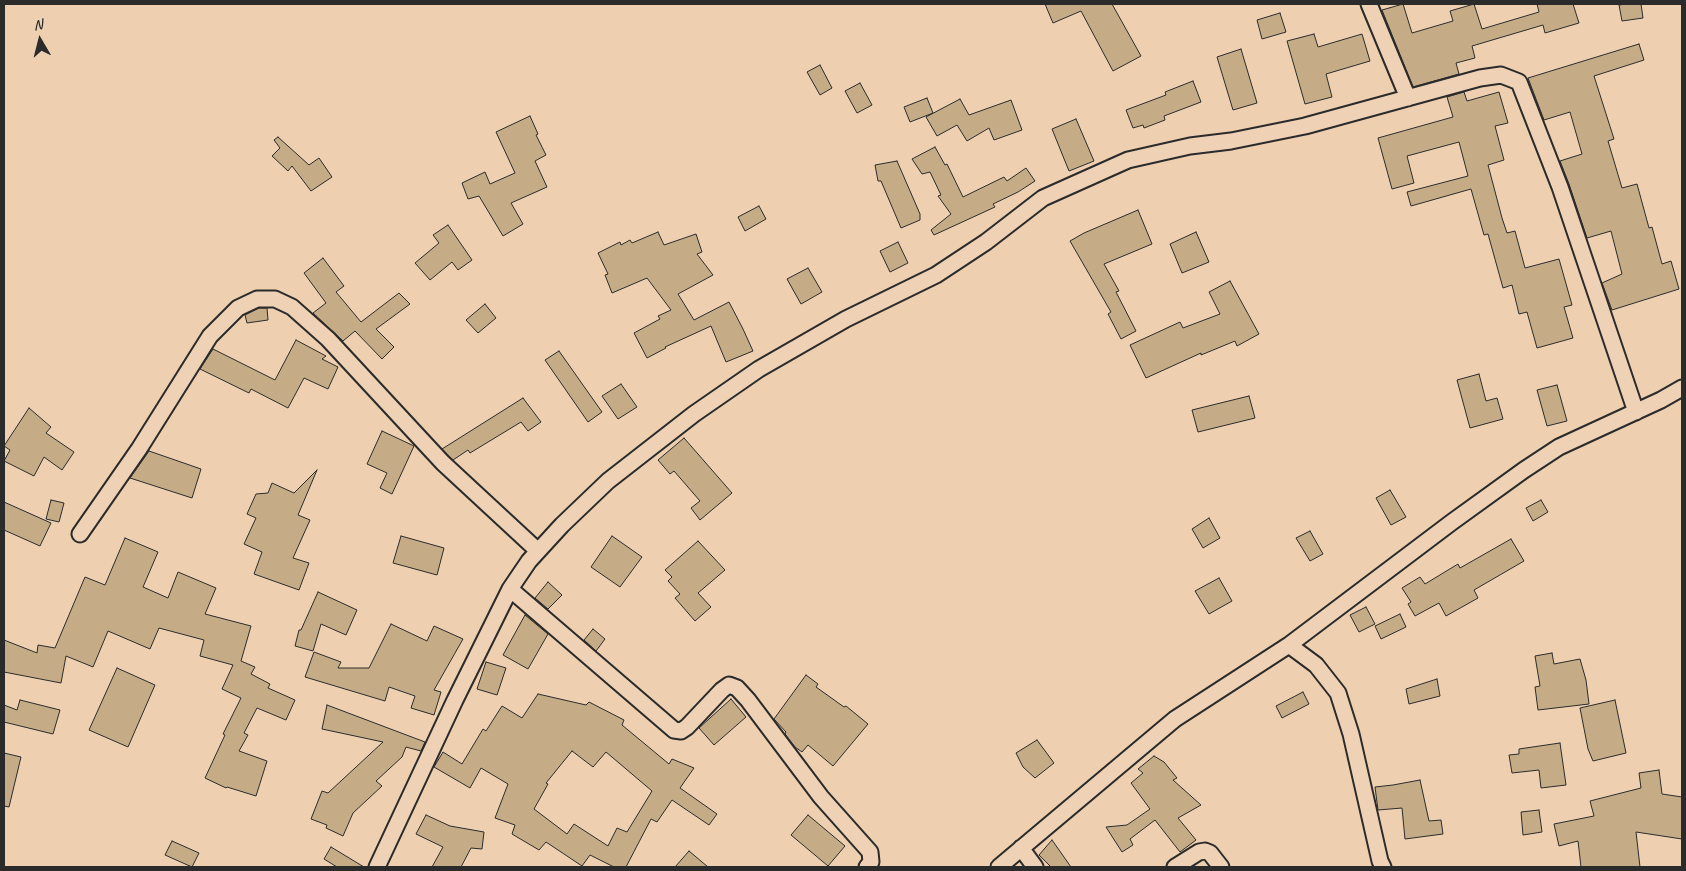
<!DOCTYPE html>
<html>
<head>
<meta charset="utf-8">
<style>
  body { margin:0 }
  #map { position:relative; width:1686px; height:871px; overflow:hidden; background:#eed0b0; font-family:Caveat,sans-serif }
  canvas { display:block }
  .frame { position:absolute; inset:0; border:5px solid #2b2b2b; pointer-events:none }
  .north { position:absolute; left:15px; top:15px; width:50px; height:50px; -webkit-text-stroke:4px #efd2b5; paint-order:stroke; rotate:352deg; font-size:14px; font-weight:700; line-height:20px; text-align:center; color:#2b2b2b }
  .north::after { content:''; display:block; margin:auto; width:18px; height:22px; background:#2b2b2b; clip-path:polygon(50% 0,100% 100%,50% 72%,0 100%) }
</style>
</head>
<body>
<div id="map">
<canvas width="1686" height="871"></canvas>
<div class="frame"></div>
<div class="north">N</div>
</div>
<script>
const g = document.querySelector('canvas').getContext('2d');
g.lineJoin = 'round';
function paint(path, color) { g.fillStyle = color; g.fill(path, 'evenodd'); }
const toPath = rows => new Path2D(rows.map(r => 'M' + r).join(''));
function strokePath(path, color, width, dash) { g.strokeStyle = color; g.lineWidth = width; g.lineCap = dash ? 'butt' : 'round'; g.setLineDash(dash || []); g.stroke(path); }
const building = toPath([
  [1045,4,1112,4,1141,56,1113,71,1081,11,1053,23,1045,4],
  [1403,4,1412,33,1453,21,1450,11,1474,4,1482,29,1539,12,1537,4,1573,4,1579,23,1545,33,1543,25,1472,46,1475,58,1456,63,1459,74,1413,87,1382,10,1403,4],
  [1626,4,1641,4,1643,18,1622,21,1619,5,1626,4],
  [1280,13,1286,32,1262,39,1257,20,1280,13],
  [1314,34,1318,47,1362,34,1370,61,1326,74,1332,97,1305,104,1287,41,1314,34],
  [1639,44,1644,60,1594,76,1614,139,1608,141,1622,188,1637,184,1649,228,1652,227,1662,264,1671,261,1679,289,1612,310,1602,283,1622,274,1611,231,1587,238,1569,184,1560,161,1582,154,1570,112,1544,120,1528,78,1639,44],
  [1241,49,1257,103,1233,110,1217,57,1241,49],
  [820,65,832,88,820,95,807,72,820,65],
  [1193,81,1201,102,1164,116,1165,120,1144,128,1143,125,1133,128,1126,110,1166,95,1165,92,1193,81],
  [860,83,872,105,857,113,845,91,860,83],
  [1464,92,1467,101,1499,92,1508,123,1495,126,1504,160,1488,165,1502,218,1507,233,1515,231,1525,268,1559,259,1572,305,1564,307,1573,338,1537,348,1527,312,1519,314,1512,285,1503,288,1488,234,1484,235,1471,189,1411,206,1407,192,1468,176,1459,142,1407,156,1414,183,1392,189,1378,138,1453,117,1447,97,1464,92],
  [927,98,933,113,910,122,904,107,927,98],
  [960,99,969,115,1011,100,1022,130,994,140,989,128,967,141,957,125,937,136,926,117,960,99],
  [530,116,538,134,536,135,546,155,535,161,547,187,511,203,523,224,503,236,479,196,468,199,462,183,485,172,490,184,515,173,496,132,530,116],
  [1076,119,1094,161,1069,171,1052,129,1076,119],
  [278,137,309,165,319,158,332,177,311,191,292,166,288,171,272,156,280,148,274,140,278,137],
  [935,147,945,165,947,164,963,197,1004,177,1007,181,1026,168,1035,181,1018,192,993,204,995,207,934,235,931,230,951,214,938,196,941,195,930,172,922,174,912,159,935,147],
  [897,161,920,214,920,220,901,228,881,181,878,181,875,165,897,161],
  [759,206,766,219,745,231,738,217,759,206],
  [1138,210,1152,244,1104,264,1119,291,1116,292,1136,331,1121,339,1108,314,1111,312,1070,241,1084,233,1138,210],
  [448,225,472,260,458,270,452,262,430,280,415,263,439,243,433,235,448,225],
  [658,232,664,245,696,234,702,252,697,254,713,275,678,294,694,320,729,302,743,329,753,351,726,362,711,326,665,347,666,348,647,358,634,333,660,319,658,316,671,310,647,278,612,293,605,275,608,274,598,253,620,242,621,245,630,240,632,243,658,232],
  [1196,232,1209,262,1182,273,1170,244,1196,232],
  [898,242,908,263,890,272,880,251,898,242],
  [323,258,344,286,336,292,361,322,399,293,410,304,376,329,394,347,382,359,355,331,343,341,313,313,326,303,304,273,323,258],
  [808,268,822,292,801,304,787,279,808,268],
  [1230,281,1259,334,1237,346,1235,341,1201,355,1201,353,1146,378,1130,345,1180,322,1183,328,1220,314,1209,292,1230,281],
  [485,304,496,318,478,333,466,320,485,304],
  [259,308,267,308,268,320,247,323,245,315,259,308],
  [296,340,326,356,322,359,338,367,328,389,304,378,288,408,251,389,249,393,200,369,213,349,275,380,296,340],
  [559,351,602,412,588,422,545,360,559,351],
  [1479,374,1486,401,1497,398,1503,419,1470,428,1457,380,1479,374],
  [621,384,637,407,618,419,602,396,621,384],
  [1557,385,1567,421,1547,426,1537,390,1557,385],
  [1249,396,1255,418,1198,432,1192,410,1249,396],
  [523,398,541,422,528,431,521,422,470,453,468,450,453,460,442,449,523,398],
  [29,408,51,427,46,433,74,452,62,470,44,457,34,476,4,461,10,450,4,446,29,408],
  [382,431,414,446,392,494,380,488,387,473,367,464,382,431],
  [684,438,732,493,700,520,691,508,700,501,674,471,670,474,658,460,684,438],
  [149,451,201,469,192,498,130,478,149,451],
  [317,470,298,515,310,520,293,558,309,563,299,590,254,574,262,552,244,544,256,518,247,514,256,494,268,493,272,483,294,493,317,470],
  [1390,490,1406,517,1391,525,1376,498,1390,490],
  [51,500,64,503,59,522,46,519,51,500],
  [1541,500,1548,512,1533,521,1526,508,1541,500],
  [4,502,51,523,40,546,4,530,4,502],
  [1209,518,1220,538,1203,548,1192,529,1209,518],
  [1310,531,1323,554,1310,561,1296,538,1310,531],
  [401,536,444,548,437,575,393,563,401,536],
  [612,536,642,557,620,587,591,567,612,536],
  [125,538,158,552,143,587,168,598,178,572,216,588,205,614,251,626,241,661,255,667,251,674,270,684,268,688,295,700,286,720,257,708,244,733,248,735,239,751,267,761,256,796,227,787,226,788,205,778,225,735,223,734,241,698,222,689,233,665,200,656,204,640,159,628,150,649,108,631,93,667,66,656,61,683,4,672,4,640,37,653,38,645,55,648,85,577,105,585,125,538],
  [1511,539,1524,561,1474,590,1478,598,1446,616,1439,603,1415,616,1408,604,1411,602,1402,588,1420,577,1425,584,1458,564,1460,568,1511,539],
  [698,541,725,570,698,593,711,607,695,621,675,598,680,594,668,581,672,577,665,570,698,541],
  [1219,578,1232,601,1209,614,1195,591,1219,578],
  [548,582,562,595,548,609,535,598,548,582],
  [318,592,357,610,346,635,321,624,313,651,295,646,299,630,301,630,318,592],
  [1366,607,1375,624,1359,632,1350,615,1366,607],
  [1400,614,1406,627,1381,639,1375,626,1400,614],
  [525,615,548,634,528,669,503,655,525,615],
  [391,624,427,641,434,626,463,639,434,690,441,692,434,715,411,708,415,696,389,687,385,701,305,677,314,652,341,662,338,668,369,668,391,624],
  [593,629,605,639,596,651,584,640,593,629],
  [1552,653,1554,664,1580,659,1586,680,1589,704,1538,710,1535,687,1540,686,1535,656,1552,653],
  [486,662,506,668,497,695,477,689,486,662],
  [117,668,155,685,128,747,89,730,117,668],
  [806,675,818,684,816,687,844,707,846,706,868,724,833,766,808,745,802,752,795,747,785,734,786,732,774,719,806,675],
  [1437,679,1440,696,1409,704,1406,689,1437,679],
  [1303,692,1309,704,1282,718,1276,706,1303,692],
  [538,694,586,705,589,702,624,720,622,725,669,764,672,759,694,768,680,788,717,814,709,825,672,800,657,822,651,819,626,867,614,867,590,855,582,866,546,842,539,850,512,834,515,825,495,818,508,784,481,768,470,788,434,767,443,752,462,764,483,729,486,731,502,706,522,718,538,694],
  [572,751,593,767,606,752,652,791,627,832,617,828,608,846,574,824,567,834,534,809,548,784,546,783,572,751],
  [731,699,746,717,714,745,699,728,731,699],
  [20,700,60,710,53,734,4,722,4,705,17,710,20,700],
  [1615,700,1626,753,1593,761,1588,749,1580,708,1615,700],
  [327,705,425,742,421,751,406,747,402,757,376,781,382,786,353,813,343,836,326,828,327,825,311,819,322,791,328,793,383,742,322,729,327,705],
  [1037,740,1054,763,1035,778,1023,767,1016,753,1037,740],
  [1560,743,1566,785,1541,788,1539,770,1512,773,1509,755,1519,754,1519,749,1560,743],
  [4,753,21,757,9,807,4,806,4,753],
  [1154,756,1164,762,1177,778,1173,780,1201,805,1178,818,1196,840,1180,852,1155,820,1130,839,1133,845,1122,852,1106,827,1127,825,1150,809,1131,783,1143,773,1138,769,1154,756],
  [1659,770,1662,794,1682,797,1682,839,1636,832,1640,867,1581,867,1578,841,1559,846,1554,824,1594,816,1590,801,1641,788,1639,773,1659,770],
  [1420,780,1429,821,1441,820,1443,834,1405,839,1402,808,1378,810,1375,787,1393,785,1420,780],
  [1539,810,1542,832,1523,835,1521,812,1539,810],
  [426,815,450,826,484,832,482,849,471,848,461,867,432,867,443,847,416,834,426,815],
  [808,815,845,846,828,866,791,835,808,815],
  [1052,840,1071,867,1051,867,1039,855,1052,840],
  [172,841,199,853,192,867,165,855,172,841],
  [331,847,364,867,337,867,324,859,331,847],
  [689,851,708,867,675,867,689,851]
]);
paint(building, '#c6ac86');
strokePath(building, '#2b2b2b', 1);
const minor = toPath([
  [1369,4,1408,98],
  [80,534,139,449,210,336,238,308,257,299,275,299,292,307,328,339,443,463,538,551],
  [510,589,674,730,681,731,687,727,722,690,729,685,737,688,748,700,821,797,870,852,871,862,867,867],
  [1289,645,1316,665,1338,693,1351,734,1380,861,1383,867],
  [1021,848,1035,867],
  [377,867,455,700,510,589,529,561,562,525,608,481,694,414,759,369,846,319,936,275,986,242,1043,198,1128,160,1190,146,1231,141,1305,126,1480,78,1501,75,1519,82,1560,187,1636,412],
  [999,867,1175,719,1289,645,1452,522,1524,470,1559,447,1661,400,1682,388],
  [1175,867,1199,852,1205,851,1210,853,1221,867]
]);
strokePath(minor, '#2b2b2b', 19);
strokePath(minor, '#efd2b5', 15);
</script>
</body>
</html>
